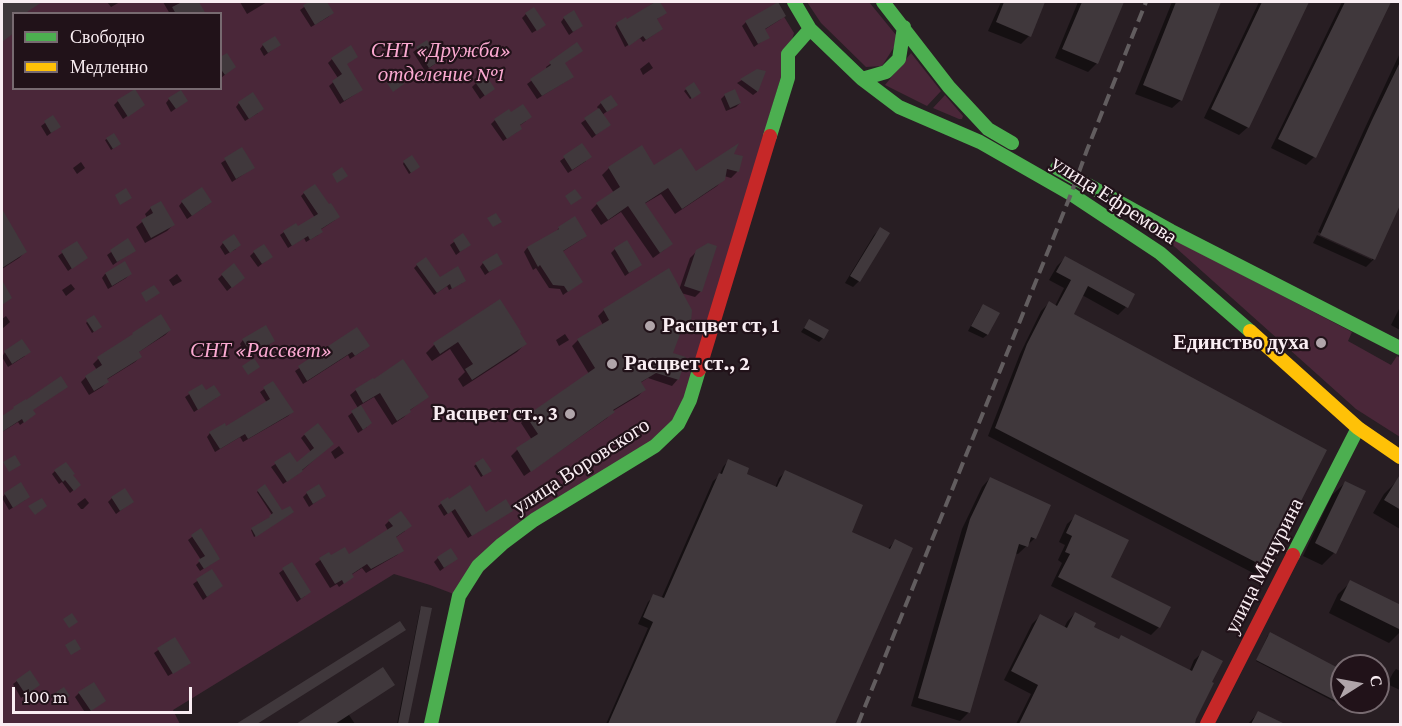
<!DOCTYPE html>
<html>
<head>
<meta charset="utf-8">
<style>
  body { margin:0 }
  #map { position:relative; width:1402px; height:726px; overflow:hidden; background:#281e23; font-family:"Crimson Pro",serif }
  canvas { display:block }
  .frame { position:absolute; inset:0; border:3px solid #f9edf2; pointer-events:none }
  .legend { position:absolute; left:12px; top:12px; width:210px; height:78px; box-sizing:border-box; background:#211219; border:2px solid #776a70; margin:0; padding:8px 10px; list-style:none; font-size:18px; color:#f9edf2 }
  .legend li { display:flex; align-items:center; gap:12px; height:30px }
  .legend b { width:30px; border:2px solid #776a70 }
  .north { position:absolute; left:1330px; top:654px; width:60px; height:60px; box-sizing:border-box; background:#211219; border:2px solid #776a70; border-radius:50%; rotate:79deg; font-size:16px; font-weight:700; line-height:24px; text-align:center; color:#f9edf2 }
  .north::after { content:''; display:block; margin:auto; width:21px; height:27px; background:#b0a5aa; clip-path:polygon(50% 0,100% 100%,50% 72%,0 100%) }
  .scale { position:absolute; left:12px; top:687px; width:180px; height:27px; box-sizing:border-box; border:3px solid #f9edf2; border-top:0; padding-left:8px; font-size:18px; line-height:21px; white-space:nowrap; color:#f9edf2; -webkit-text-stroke:4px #211219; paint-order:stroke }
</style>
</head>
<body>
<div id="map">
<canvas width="1402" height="726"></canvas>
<div class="frame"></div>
<ul class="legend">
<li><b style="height:8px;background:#4caf50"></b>Свободно</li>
<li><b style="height:8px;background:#ffc107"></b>Медленно</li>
</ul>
<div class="north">С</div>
<div class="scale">100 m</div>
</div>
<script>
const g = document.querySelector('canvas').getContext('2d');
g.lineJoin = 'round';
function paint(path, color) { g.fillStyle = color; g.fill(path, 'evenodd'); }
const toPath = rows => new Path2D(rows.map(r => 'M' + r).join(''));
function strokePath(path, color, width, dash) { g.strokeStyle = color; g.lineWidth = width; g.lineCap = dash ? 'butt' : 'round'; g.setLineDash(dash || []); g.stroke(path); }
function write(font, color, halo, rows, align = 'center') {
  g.font = font + ' "Crimson Pro",serif'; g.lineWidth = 4.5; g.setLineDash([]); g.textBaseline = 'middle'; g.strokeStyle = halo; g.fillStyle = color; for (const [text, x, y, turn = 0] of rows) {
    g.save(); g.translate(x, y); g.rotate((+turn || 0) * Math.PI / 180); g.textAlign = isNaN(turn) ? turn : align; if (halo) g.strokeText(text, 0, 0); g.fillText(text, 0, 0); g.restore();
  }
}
paint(toPath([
  [2,2,775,2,794,33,678,424,534,520,459,596,430,585,394,574,173,710,180,724,2,724],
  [14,14,220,14,220,88,14,88],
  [807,2,869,2,896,35,896,44,882,66,866,67,821,23],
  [911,53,941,91,927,106,885,85],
  [945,95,963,116,962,119,959,119,933,108],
  [1156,230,1352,332,1348,341,1391,365,1397,356,1400,358,1400,437,1356,409]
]), '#4a2739');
paint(toPath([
  [2,2,40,2,25,12,26,14,14,14,14,36,12,34,2,41,2,26,6,23,2,14],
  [107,2,120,2,111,7],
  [163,2,198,2,204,12,203,14,170,14],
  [240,2,267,2,247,14],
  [311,2,325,2,332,13,328,17,311,27,300,10],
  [655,2,658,2,665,12,656,20,659,31,643,42,640,38,625,47,615,27,617,24,627,21],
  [1001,2,1044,2,1029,36,1021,44,988,31],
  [1078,2,1122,2,1097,63,1088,72,1055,58],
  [1172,2,1219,2,1181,100,1172,108,1135,94],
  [1259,2,1307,2,1248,127,1239,135,1204,118],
  [1342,2,1389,2,1314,157,1306,165,1271,148],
  [526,14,540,28,532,33,522,18],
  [564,18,581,26,569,35,561,22],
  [781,19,764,30,768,37,754,47,742,26,746,22],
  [427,42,435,64,425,71,413,52],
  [263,45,279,45,264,56,260,49],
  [1400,53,1400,147,1374,259,1366,267,1313,243,1317,235,1372,260,1372,257,1318,232,1364,130],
  [220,59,234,67,221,78,220,77],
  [332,59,346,65,357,93,340,104,329,86,338,78,328,63],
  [557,59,564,64,568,80,537,99,527,84,547,69,546,67],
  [649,62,653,68,643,75,640,69],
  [758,70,764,72,757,92,753,95,737,83],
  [476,83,493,89,480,99,472,87],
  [693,84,698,94,690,99,684,91],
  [725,95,740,103,736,107,726,111,721,99],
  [169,99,186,101,171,112,166,103],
  [118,101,143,105,123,119,114,105],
  [239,103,258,113,245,121,236,107],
  [601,103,616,105,602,115,609,125,592,138,581,123,599,110,597,107],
  [511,114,526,121,519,126,517,132,503,141,491,124,495,120],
  [53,117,55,130,47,136,41,126],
  [107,139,118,145,111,150,105,140],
  [582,145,586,161,568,173,560,161],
  [242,149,253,168,232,182,221,163],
  [732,155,741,157,737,172,731,178,724,176,723,179,717,186,675,214,661,194,644,204,671,244,664,250,653,258,621,212,601,225,591,210,597,204,614,193,602,175,609,168,654,167,696,173],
  [81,162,85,168,77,174,73,168],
  [404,162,417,168,409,174,403,164],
  [304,193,335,220,320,230,318,235,306,242,304,238,288,248,280,235,284,232,298,228,315,218,301,196],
  [182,202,206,206,187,219,179,206],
  [151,208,173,225,167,231,145,243,136,227,147,218,145,214],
  [2,212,25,252,19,258,2,269],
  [574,218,582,239,562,252,577,285,563,295,560,289,549,288,536,268,533,270,524,252,527,248,555,233,559,228],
  [880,229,859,281,853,287,845,283,874,235],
  [463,235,469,245,456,255,450,245],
  [128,240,134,250,113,265,107,255],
  [76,243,86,258,68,271,58,256],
  [223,243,236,249,225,255,220,247],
  [615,249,636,268,625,276,611,253],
  [697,251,701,291,695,297,681,293,690,322,679,331,671,354,678,379,672,386,648,378,640,383,644,390,638,396,613,411,607,418,524,476,511,456,517,450,532,440,521,423,526,417,589,374,572,346,578,340,603,325,598,316,604,310,669,270,679,290,690,258],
  [254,252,271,257,258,267,250,256],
  [1065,258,1126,307,1118,315,1082,295,1072,315,1325,451,1265,567,1257,575,988,436,1020,354,1041,311,1049,303,1055,306,1064,288,1049,280,1057,266],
  [124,263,130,274,126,278,108,289,102,278,105,274],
  [483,263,502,263,485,275,480,267],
  [417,265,440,279,462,283,449,290,447,286,434,295,414,268],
  [177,274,182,281,173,286,169,280],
  [222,275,239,281,227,291,218,279],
  [71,284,75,289,66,296,62,290],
  [499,301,525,344,517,352,463,387,458,379,465,372,450,349,432,361,426,353,434,345],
  [984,305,998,313,987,335,983,338,968,331,980,309],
  [1400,307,1400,330,1391,325],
  [6,316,10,322,2,329,2,319],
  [809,321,823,338,819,342,801,332],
  [87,322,100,327,92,333,86,323],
  [356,329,364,350,350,359,348,355,303,384,295,371],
  [170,330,165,335,137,353,140,357,135,362,106,380,107,382,102,387,89,395,81,382,86,377,97,370,93,364,98,359],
  [565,334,569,340,559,346,556,340],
  [243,340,274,340,270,344,248,358,240,344],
  [5,352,25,356,8,367,2,357],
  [373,380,427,397,409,411,404,417,392,425,374,397,359,406,367,427,358,433,348,416,358,408,350,395,356,390],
  [273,383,292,412,288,416,243,442,240,437,215,452,207,437,210,433,226,428,267,403,260,392],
  [201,386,205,392,216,398,194,412,185,397],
  [32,410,31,417,20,425,18,422,2,432,2,418,12,412],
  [304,435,332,444,298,474,283,484,271,467,290,454,297,464,311,452,301,438],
  [339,446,344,453,335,459,331,452],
  [482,460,488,472,481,477,474,466],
  [729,460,745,475,775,488,779,478,785,472,850,533,887,550,895,541,911,548,834,724,606,724,648,628,638,624,648,602,654,596,661,599,713,481,719,476,723,467],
  [55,471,76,488,70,493,62,482,59,484,52,474],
  [990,478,1035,538,1018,554,1014,553,969,712,960,721,911,706,962,529,982,487],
  [1397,481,1400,484,1400,529,1373,513,1384,494],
  [1345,483,1334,553,1322,565,1303,556,1332,495],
  [258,491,282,512,291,513,254,537,251,530,269,519,272,515,257,492],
  [307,493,324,496,309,507,303,497],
  [5,494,25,500,9,510,2,498],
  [85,498,89,503,83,509,81,509,77,504],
  [112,498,132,502,116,514,108,502],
  [447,499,485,515,508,513,468,538,451,511,444,516,438,506],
  [1076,516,1109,578,1159,627,1151,635,1051,586,1062,563,1058,560,1065,545,1059,542,1067,524],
  [389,521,405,531,395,538,402,550,397,555,366,573,362,568,351,575,352,577,339,587,337,584,330,588,315,564,328,554,331,557,349,556,388,531,385,525],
  [201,530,214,562,200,571,196,565,201,560,188,540],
  [438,558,456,559,440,571,434,562],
  [291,564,305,596,297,602,279,573],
  [211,571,221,586,203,600,193,584],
  [1351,582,1400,606,1400,632,1389,643,1329,613,1338,594],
  [422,608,430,610,407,724,397,724,420,609],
  [1075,613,1092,628,1189,672,1194,660,1203,652,1210,683,1195,718,1194,724,1016,724,1031,694,1004,680,1032,624,1040,616,1064,628,1067,622],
  [1268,635,1342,672,1342,702,1360,702,1355,711,1354,712,1256,661],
  [174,639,185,666,168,676,154,653],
  [382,669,349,715,355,724,299,724],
  [1396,669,1400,671,1400,690,1387,684,1393,673],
  [17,681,34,689,21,698,13,684],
  [79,693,100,704,86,714,75,697],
  [1258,713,1282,724,1248,724]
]), '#0007');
paint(toPath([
  [2,2,42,2,24,14,14,14,14,33,2,42],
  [182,2,199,2,206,14,176,14,172,7],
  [309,2,327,2,334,13,315,25,303,5],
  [655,2,660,2,667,13,657,19,663,29,646,40,643,36,629,46,616,23,626,17,627,19],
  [778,2,786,16,765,29,770,38,758,44,745,21],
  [1004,2,1045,2,1031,37,996,22],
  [1082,2,1124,2,1098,64,1062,49],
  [1176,2,1221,2,1182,101,1143,85],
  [1262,2,1309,2,1249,128,1211,109],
  [1345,2,1391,2,1316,158,1278,139],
  [534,7,546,25,537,31,525,13],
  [574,10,583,26,573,32,563,17],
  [275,36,281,45,268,53,262,44],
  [427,40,441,60,429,68,416,47],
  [577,42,583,51,565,63,574,77,542,96,530,79,551,65,549,62],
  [351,45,358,57,347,64,363,90,344,101,332,81,342,74,331,58],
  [227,53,236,67,225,75,220,68,220,57],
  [1401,60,1401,203,1375,260,1320,235,1372,120],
  [757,69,766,71,758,92,740,79],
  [399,75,404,84,393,92,387,83],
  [486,75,495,89,485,96,475,82],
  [694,82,701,93,692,99,685,88],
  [135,89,145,105,128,117,117,100],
  [735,89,741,103,730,108,724,94],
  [181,90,188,101,176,109,168,98],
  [253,92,264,109,249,119,238,102],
  [611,95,618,105,607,112,600,102],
  [523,104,532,117,520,125,522,129,507,139,494,119,509,109,511,112],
  [599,108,611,125,596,135,584,118],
  [53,115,61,127,51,133,44,121],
  [114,133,121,144,113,149,106,138],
  [582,143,592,157,572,170,563,156],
  [739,143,734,154,743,156,739,172,727,169,725,180,682,209,668,188,645,203,673,244,660,253,628,206,608,220,596,203,620,187,608,167,642,145,654,165,681,148,696,171],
  [242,147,255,168,236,179,224,158],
  [412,155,420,167,411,173,403,161],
  [342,167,348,176,337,183,332,174],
  [315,184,329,204,331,203,340,217,321,229,323,232,310,240,308,236,292,246,283,231,296,223,298,226,318,214,303,192],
  [202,187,212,202,192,216,181,201],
  [126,188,132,198,120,205,115,195],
  [575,189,582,198,571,205,565,196],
  [161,201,175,225,151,238,141,220,153,213,150,207],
  [2,209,27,252,2,268],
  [496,213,502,222,493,227,487,218],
  [575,216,587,236,563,251,583,282,568,292,564,286,553,285,540,265,538,267,527,247,559,229,558,227],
  [880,227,890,233,860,282,850,276],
  [463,233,471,245,460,252,453,240],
  [234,234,241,245,230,253,222,242],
  [128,238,136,251,117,262,110,250],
  [627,240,642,265,629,273,614,248],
  [77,241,88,258,72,269,61,251],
  [708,243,717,246,702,292,684,286,696,250],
  [264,244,273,257,262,264,253,251],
  [497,253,503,264,489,272,482,262],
  [1065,256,1135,294,1128,308,1088,286,1074,314,1327,450,1267,568,995,428,1027,344,1049,301,1057,306,1071,280,1056,272],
  [426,257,440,277,458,266,466,281,452,289,450,284,437,293,416,264],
  [125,261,132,274,112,286,105,273],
  [234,263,245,278,232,288,221,274],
  [669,268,692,310,691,323,682,329,673,353,686,357,679,380,656,373,641,382,646,390,613,410,615,412,531,472,516,448,538,434,526,416,595,368,577,339,609,320,603,309],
  [2,280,12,298,2,305],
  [154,285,160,293,146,302,141,293],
  [500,299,521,332,520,333,527,344,472,380,465,369,473,364,458,342,440,354,433,343],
  [983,304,1000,313,988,335,971,326],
  [161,314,171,330,139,352,142,357,107,379,109,382,94,391,85,376,102,365,97,357,133,334,132,333],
  [94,315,102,327,94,332,86,320],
  [809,319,829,330,824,339,804,328],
  [266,325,275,341,252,355,242,339],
  [357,327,370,346,355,356,352,352,307,381,298,366],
  [22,339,31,352,12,364,4,351],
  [254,358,260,367,248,375,242,366],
  [403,359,429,397,410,410,411,412,397,421,380,393,363,403,355,389,373,378,374,379],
  [61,376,68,387,33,410,36,414,24,423,22,419,2,432,2,416,14,408,13,407,26,399,26,400],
  [273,381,294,412,248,439,245,434,220,449,209,432,225,423,226,426,270,399,263,387],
  [202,384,206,390,214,385,221,395,198,410,188,392],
  [361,405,372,423,363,430,351,411],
  [318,423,334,444,302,470,303,471,287,482,274,462,290,452,297,462,314,448,304,434],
  [15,455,21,465,9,472,3,462],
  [483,458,492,471,483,476,475,463],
  [728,459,749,468,747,474,777,487,785,470,863,505,852,532,890,549,895,539,913,548,835,724,608,724,653,622,643,617,653,594,664,598,719,473,722,474],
  [66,462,75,474,73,475,81,485,74,491,65,480,63,482,54,470],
  [1401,473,1401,510,1384,500],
  [990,477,1051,505,1036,539,1031,537,1028,547,1019,544,970,713,918,698,970,519],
  [1345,481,1366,491,1336,554,1315,543],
  [21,482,30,497,13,508,4,493],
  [265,484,282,510,290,506,294,512,256,537,251,528,270,517,269,516,273,513,257,490],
  [319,484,326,496,313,504,306,492],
  [470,485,486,512,506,499,513,511,472,536,455,509,448,514,440,502,448,497,449,499],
  [125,488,134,502,120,511,111,497],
  [42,498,47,506,35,515,28,506],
  [401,511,412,526,396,537,404,551,371,569,367,564,352,574,354,577,344,584,342,580,335,584,319,558,329,552,331,555,345,547,349,554,393,526,388,520],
  [1075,514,1129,540,1111,577,1171,607,1160,628,1058,577,1070,554,1065,552,1072,536,1066,533],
  [201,528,220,559,204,569,198,560,205,556,191,535],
  [451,548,458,559,444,568,437,557],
  [292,562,311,592,301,599,282,568],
  [212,569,223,586,207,597,196,579],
  [1350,580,1401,605,1401,630,1340,600],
  [421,606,432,608,408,724,398,724],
  [1075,612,1096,623,1094,627,1119,639,1121,635,1192,671,1202,650,1223,661,1212,682,1214,683,1196,719,1195,724,1019,724,1038,685,1011,671,1040,614,1067,628],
  [72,613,78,622,69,628,63,619],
  [400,621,406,630,257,724,236,724],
  [1270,632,1342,670,1342,704,1256,660],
  [175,637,191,663,173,674,157,648],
  [75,639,81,649,71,655,65,645],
  [383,667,395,685,335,724,296,724],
  [30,670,40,685,26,695,16,680],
  [94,682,106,701,91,711,78,692],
  [64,687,70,696,59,703,53,694],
  [1258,711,1285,724,1251,724]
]), '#40383c');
strokePath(toPath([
  [794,2,810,29,862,79,899,107,980,142,1071,194,1160,253,1250,331],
  [883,2,949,87,988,129,1012,143],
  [862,79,886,72,899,59,904,27],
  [770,136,788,78,788,54,810,29],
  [1057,168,1171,231,1400,348],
  [1293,555,1358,428],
  [431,724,459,596,478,566,502,544,534,520,655,446,678,424,690,400,699,370]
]), '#4caf50', 14);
strokePath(toPath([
  [1250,331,1358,428,1400,457]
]), '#ffc107', 14);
strokePath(toPath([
  [699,370,770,136],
  [1207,724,1293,555]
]), '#c62828', 14);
strokePath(toPath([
  [858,724,1071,194,1087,150,1146,2]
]), '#625d5f', 4, [12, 6]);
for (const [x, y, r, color] of [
  [650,326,6,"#b0a5aa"],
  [1321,343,6,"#b0a5aa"],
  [612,364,6,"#b0a5aa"],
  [570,414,6,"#b0a5aa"]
]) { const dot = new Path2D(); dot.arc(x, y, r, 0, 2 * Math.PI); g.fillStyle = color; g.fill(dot); strokePath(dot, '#211219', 2); }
write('italic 21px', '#fba9d1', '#211219', [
  ["СНТ «Дружба»",441,51],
  ["отделение №1",441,75],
  ["СНТ «Рассвет»",261,351]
]);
write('21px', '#f9edf2', '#211219', [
  ["улица Ефремова",1114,200,33],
  ["улица Воровского",581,466,-33],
  ["улица Мичурина",1264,566,-63]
]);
write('bold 21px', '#f9edf2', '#211219', [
  ["Расцвет ст, 1",662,326],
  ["Единство духа",1309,343,"right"],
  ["Расцвет ст., 2",624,364],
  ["Расцвет ст., 3",558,414,"right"]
], 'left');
</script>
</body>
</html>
